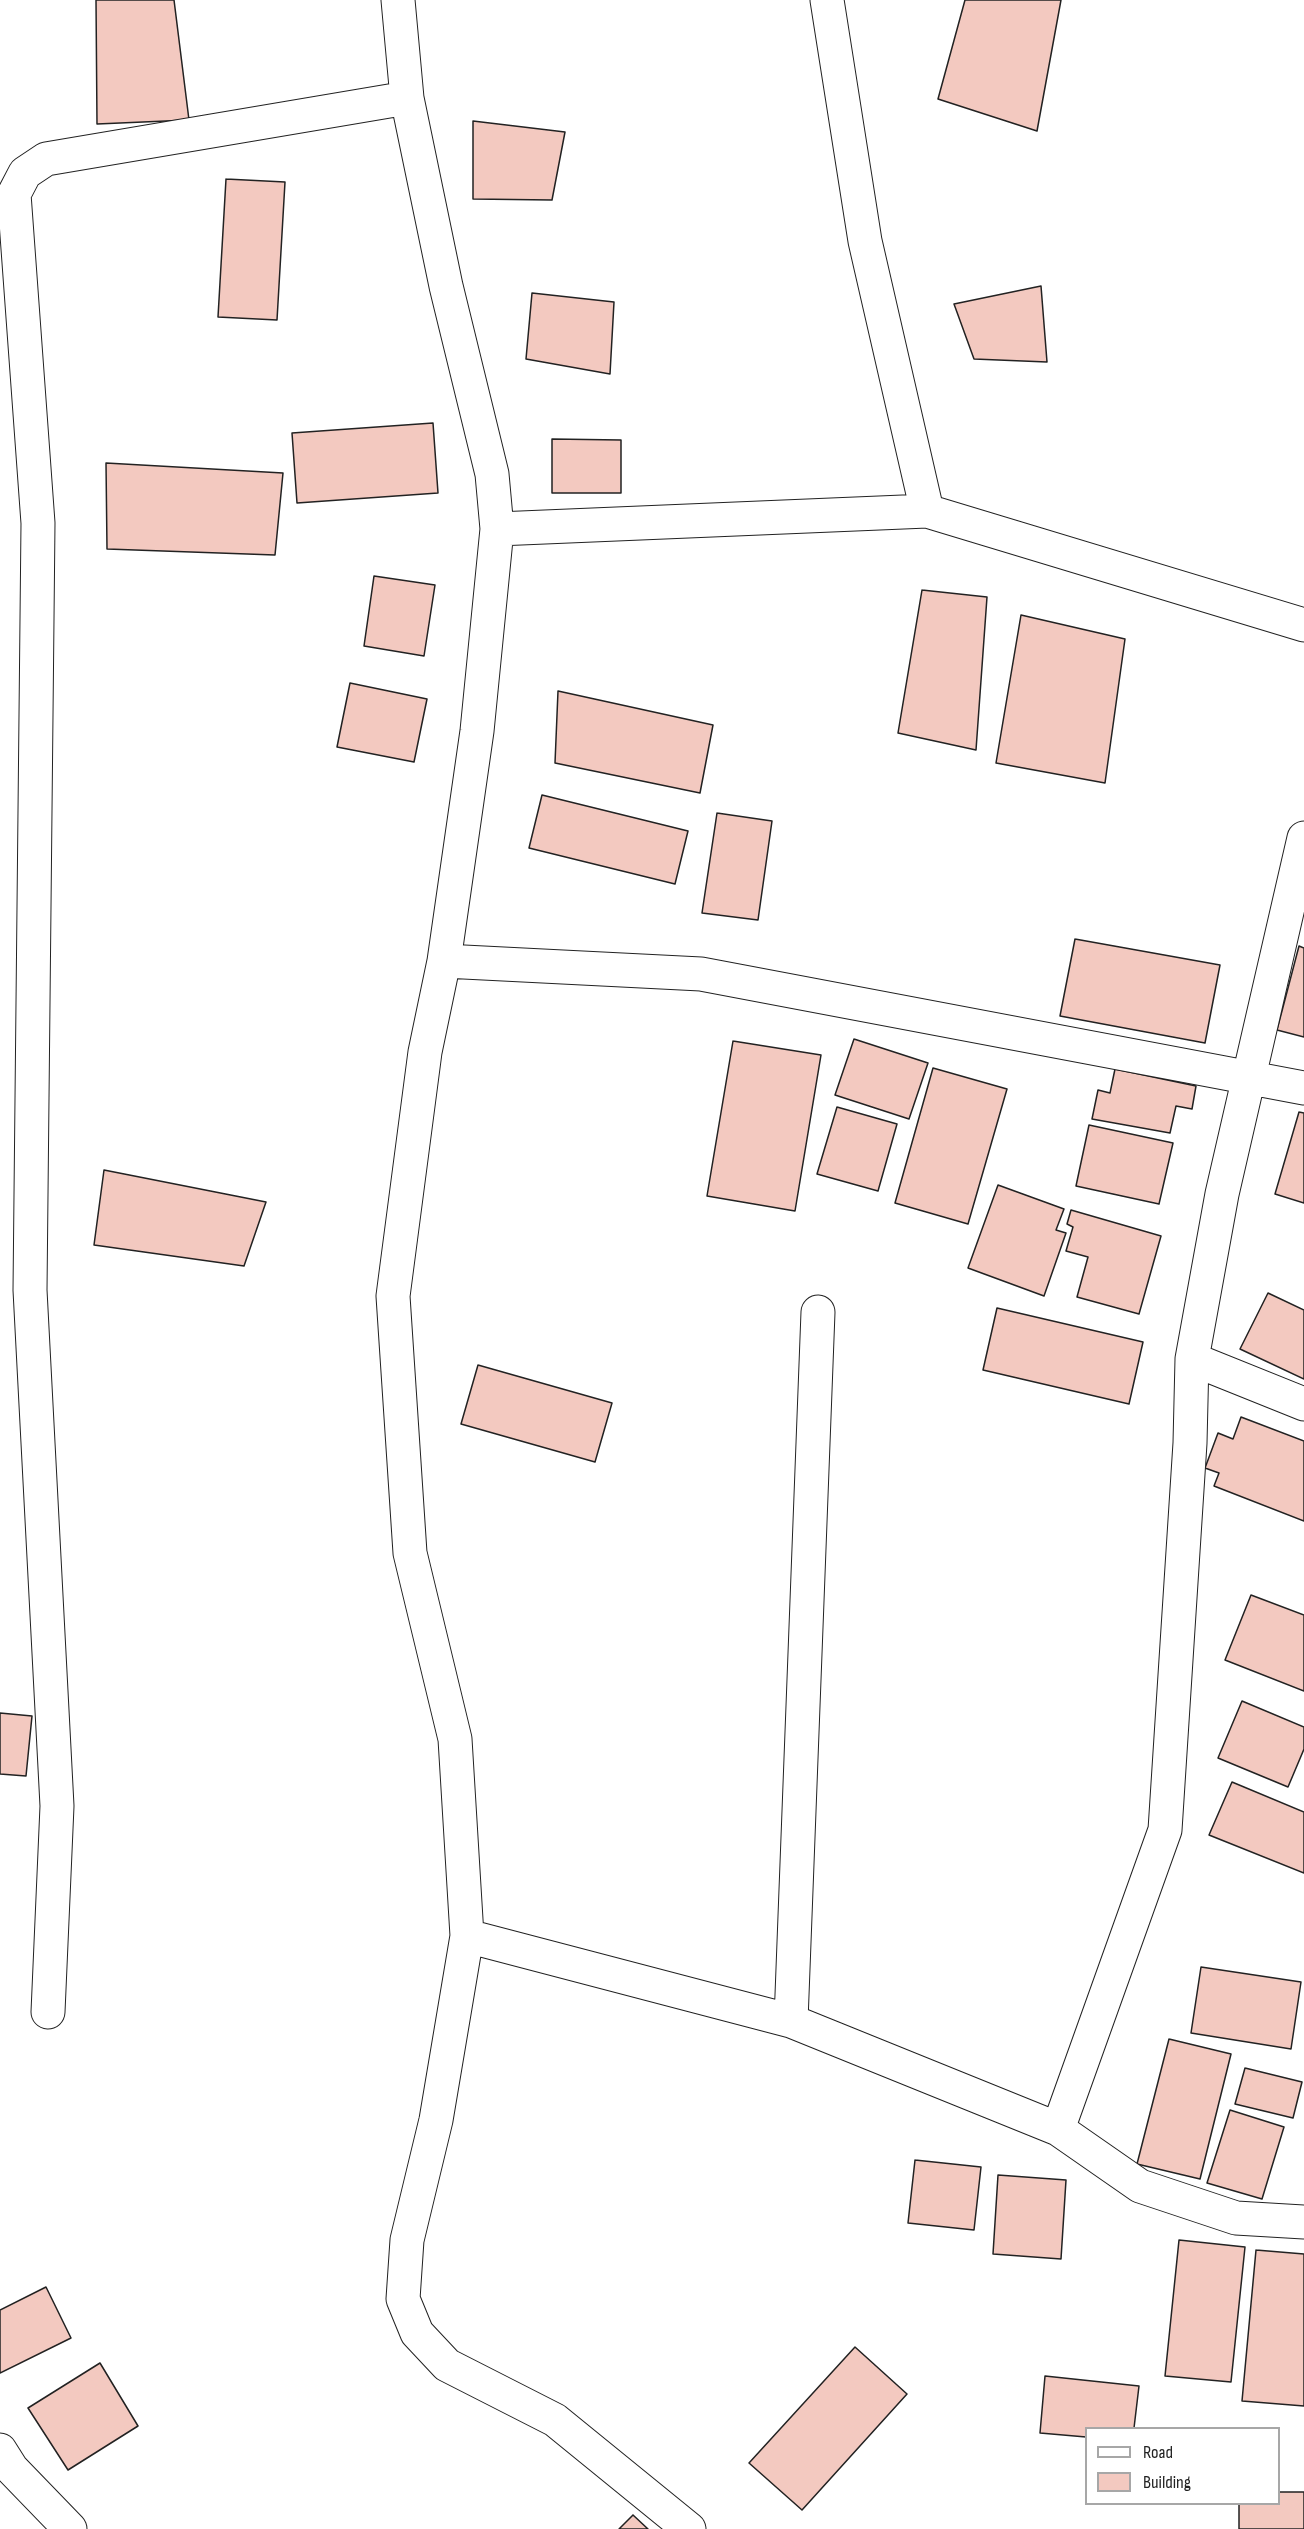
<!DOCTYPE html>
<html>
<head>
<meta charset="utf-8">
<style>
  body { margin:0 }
  #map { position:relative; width:1304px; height:2529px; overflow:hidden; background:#fff; font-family:"Sofia Sans Condensed",sans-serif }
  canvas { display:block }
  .legend { position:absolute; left:1085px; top:2427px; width:195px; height:78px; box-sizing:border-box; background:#fff; border:2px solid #a7a7a7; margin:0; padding:8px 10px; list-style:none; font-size:18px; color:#222 }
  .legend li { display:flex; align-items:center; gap:12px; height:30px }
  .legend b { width:30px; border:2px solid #a7a7a7 }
</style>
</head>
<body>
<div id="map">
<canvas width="1304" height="2529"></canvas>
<ul class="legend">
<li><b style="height:8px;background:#fff"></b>Road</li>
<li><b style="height:16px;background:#f3c9c0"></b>Building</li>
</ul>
</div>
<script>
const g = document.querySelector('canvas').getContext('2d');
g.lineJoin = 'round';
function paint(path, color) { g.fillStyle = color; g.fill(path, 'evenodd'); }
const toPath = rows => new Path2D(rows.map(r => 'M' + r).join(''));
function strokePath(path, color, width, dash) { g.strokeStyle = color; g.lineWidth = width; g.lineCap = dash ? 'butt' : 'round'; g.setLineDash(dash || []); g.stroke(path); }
const building = toPath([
  [96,0,174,0,189,120,97,124,96,0],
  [965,0,1061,0,1037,131,938,99,965,0],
  [473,121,565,132,552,200,473,199,473,121],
  [226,179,285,182,277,320,218,317,226,179],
  [1041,286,1047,362,974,359,954,304,1041,286],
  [532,293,614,302,610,374,526,359,532,293],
  [433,423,438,493,297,503,292,433,433,423],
  [552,439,621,440,621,493,552,493,552,439],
  [106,463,283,473,275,555,107,549,106,463],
  [374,576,435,585,424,656,364,646,374,576],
  [922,590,987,597,976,750,898,733,922,590],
  [1021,615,1125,639,1105,783,996,763,1021,615],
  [350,683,427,699,414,762,337,747,350,683],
  [558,691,713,725,700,793,555,763,558,691],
  [542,795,688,831,675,884,529,848,542,795],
  [717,813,772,821,758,920,702,913,717,813],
  [1075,939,1220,965,1205,1043,1060,1016,1075,939],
  [1299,946,1304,948,1304,1037,1277,1030,1299,946],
  [854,1039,928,1063,909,1119,835,1095,854,1039],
  [733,1041,821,1055,795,1211,707,1196,733,1041],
  [933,1068,1007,1089,968,1224,895,1203,933,1068],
  [1115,1069,1196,1086,1192,1109,1176,1106,1170,1133,1092,1119,1098,1090,1110,1093,1115,1069],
  [837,1107,897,1124,878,1191,817,1174,837,1107],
  [1299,1112,1304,1113,1304,1203,1275,1194,1299,1112],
  [1089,1125,1173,1143,1159,1204,1076,1186,1089,1125],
  [104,1170,266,1202,244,1266,94,1245,104,1170],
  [998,1185,1064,1209,1056,1230,1066,1233,1044,1296,968,1268,998,1185],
  [1071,1210,1161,1236,1139,1314,1077,1297,1088,1257,1066,1251,1073,1227,1067,1224,1071,1210],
  [1268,1293,1304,1310,1304,1379,1240,1349,1268,1293],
  [997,1308,1143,1342,1129,1404,983,1370,997,1308],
  [478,1365,612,1403,595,1462,461,1424,478,1365],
  [1241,1417,1304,1441,1304,1521,1214,1486,1219,1473,1205,1468,1218,1433,1233,1439,1241,1417],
  [1251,1595,1304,1615,1304,1691,1225,1660,1251,1595],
  [1242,1701,1304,1727,1304,1749,1288,1787,1218,1758,1242,1701],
  [0,1713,32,1716,26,1776,0,1774,0,1713],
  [1232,1782,1304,1812,1304,1873,1209,1835,1232,1782],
  [1201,1967,1301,1982,1291,2049,1191,2033,1201,1967],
  [1169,2039,1231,2054,1200,2179,1137,2164,1169,2039],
  [1245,2068,1302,2082,1293,2118,1235,2104,1245,2068],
  [1230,2110,1284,2127,1262,2199,1207,2183,1230,2110],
  [915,2160,981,2167,974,2230,908,2223,915,2160],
  [998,2175,1066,2180,1061,2259,993,2254,998,2175],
  [1179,2240,1245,2247,1231,2382,1165,2376,1179,2240],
  [1256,2250,1304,2254,1304,2406,1242,2401,1256,2250],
  [46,2287,71,2338,0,2373,0,2310,46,2287],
  [855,2347,907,2394,802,2510,749,2463,855,2347],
  [100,2363,138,2426,68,2470,28,2408,100,2363],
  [1045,2376,1139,2386,1134,2428,1086,2428,1086,2437,1040,2433,1045,2376],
  [1278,2492,1304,2492,1304,2529,1239,2529,1239,2504,1278,2504,1278,2492],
  [633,2515,648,2529,619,2529,633,2515]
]);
paint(building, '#f3c9c0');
strokePath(building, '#222', 1.5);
const minor = toPath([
  [398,0,407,98,446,286,492,474,497,529,477,731,444,961,425,1052,393,1296,410,1553,455,1739,467,1936],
  [827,0,865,241,927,511],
  [497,529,927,511,1304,625],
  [444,961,701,974,1304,1088],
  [1192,1359,1304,1404],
  [48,2012,57,1806,30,1290,38,523,14,194,25,173,46,159,407,98],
  [791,2021,818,1312],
  [1058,2129,1165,1830,1190,1443,1192,1359,1222,1194,1304,838],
  [0,2450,12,2469,70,2529],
  [689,2529,555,2420,447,2365,417,2333,403,2299,407,2240,436,2120,467,1936,791,2021,1058,2129,1140,2186,1236,2218,1304,2222]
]);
strokePath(minor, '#222', 35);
strokePath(minor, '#fff', 33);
</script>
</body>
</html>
